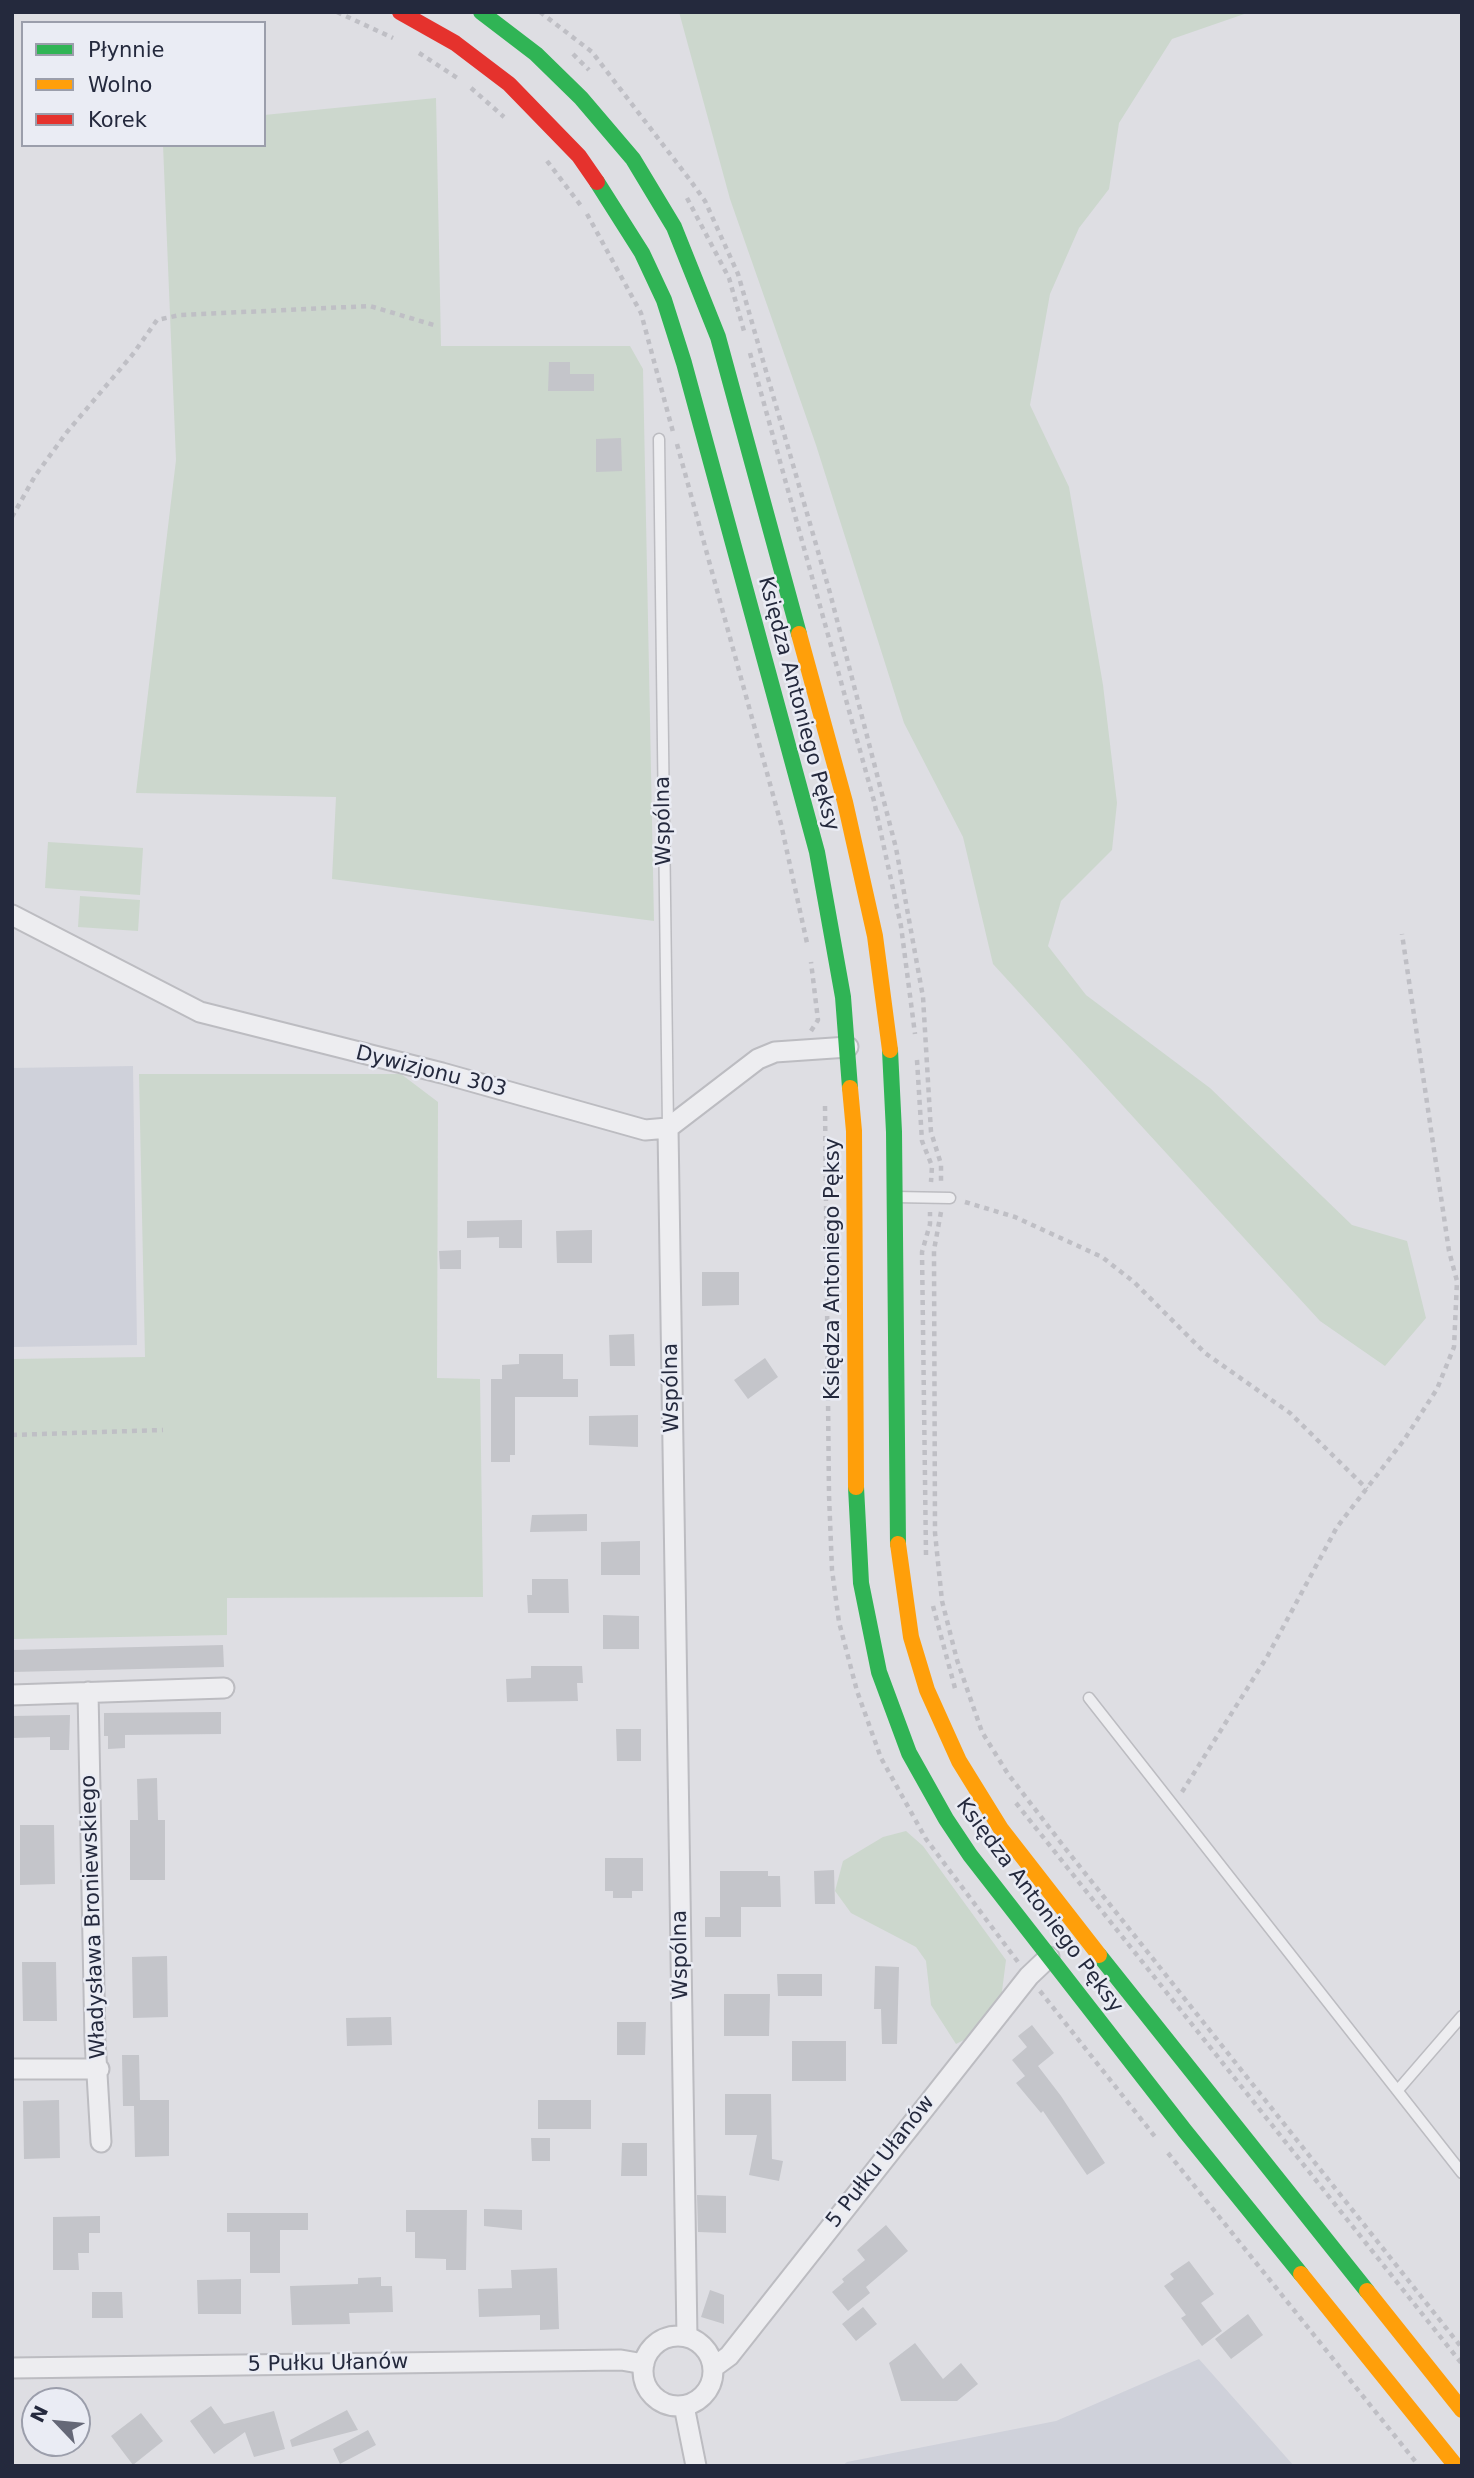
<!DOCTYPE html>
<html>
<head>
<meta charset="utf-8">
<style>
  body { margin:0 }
  #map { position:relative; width:1474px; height:2478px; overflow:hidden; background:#dedee3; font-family:"DejaVu Sans",sans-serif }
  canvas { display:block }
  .frame { position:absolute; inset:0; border:14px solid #24293d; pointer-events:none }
  .legend { position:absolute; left:21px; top:21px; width:245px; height:126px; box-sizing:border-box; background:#eaecf4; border:2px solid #9b9eab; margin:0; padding:9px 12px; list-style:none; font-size:21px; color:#24293d }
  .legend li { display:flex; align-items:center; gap:14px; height:35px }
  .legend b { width:35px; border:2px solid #9b9eab }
  .north { position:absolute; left:21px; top:2387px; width:70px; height:70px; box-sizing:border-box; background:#eaecf4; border:2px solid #9b9eab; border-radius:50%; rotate:296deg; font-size:19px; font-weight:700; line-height:28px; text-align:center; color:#24293d }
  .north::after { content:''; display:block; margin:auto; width:24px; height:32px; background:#656877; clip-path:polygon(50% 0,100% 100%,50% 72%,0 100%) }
</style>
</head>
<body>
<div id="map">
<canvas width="1474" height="2478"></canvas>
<div class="frame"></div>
<ul class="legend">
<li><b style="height:9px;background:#30b455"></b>Płynnie</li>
<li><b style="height:9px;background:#ff9f0a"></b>Wolno</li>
<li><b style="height:9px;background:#e5322d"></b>Korek</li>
</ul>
<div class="north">N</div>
</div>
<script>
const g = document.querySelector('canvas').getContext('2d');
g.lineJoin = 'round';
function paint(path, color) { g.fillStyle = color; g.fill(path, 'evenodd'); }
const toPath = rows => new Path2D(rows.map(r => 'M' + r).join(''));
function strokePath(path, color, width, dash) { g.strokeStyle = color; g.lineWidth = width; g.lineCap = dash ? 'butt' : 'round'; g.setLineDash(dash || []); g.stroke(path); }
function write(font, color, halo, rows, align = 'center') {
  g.font = font + ' "DejaVu Sans",sans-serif'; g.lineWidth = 5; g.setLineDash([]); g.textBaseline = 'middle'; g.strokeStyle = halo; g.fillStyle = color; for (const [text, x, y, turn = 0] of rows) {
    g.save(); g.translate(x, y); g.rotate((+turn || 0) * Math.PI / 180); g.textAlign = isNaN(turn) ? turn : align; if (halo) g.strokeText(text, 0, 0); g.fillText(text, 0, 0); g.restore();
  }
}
paint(toPath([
  [133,1066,137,1345,12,1347,12,1068],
  [1199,2359,1294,2466,842,2466,847,2462,1056,2421]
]), '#cfd1da');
paint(toPath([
  [679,12,1250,12,1172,39,1119,123,1109,189,1079,228,1050,294,1030,405,1069,487,1103,685,1117,803,1112,850,1061,901,1048,946,1086,995,1210,1088,1352,1225,1407,1241,1426,1318,1385,1366,1320,1321,993,964,963,837,904,723,816,445,730,199],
  [436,98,441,346,630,346,643,369,654,921,332,879,336,797,136,793,176,460,163,145,264,145,264,115],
  [48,842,143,848,140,895,45,888],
  [80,896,140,900,138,931,78,927],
  [139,1074,401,1074,438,1102,437,1378,480,1379,483,1597,227,1598,227,1635,12,1639,12,1359,145,1357],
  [906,1831,923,1846,1006,1960,1001,1999,966,2039,956,2044,931,2005,926,1961,916,1947,851,1913,835,1891,843,1861,883,1837]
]), '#ccd7cd');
paint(toPath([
  [549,362,570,362,570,374,594,374,594,391,548,391],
  [621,438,622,471,596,472,596,439],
  [522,1220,522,1248,499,1248,499,1237,467,1238,467,1221],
  [592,1230,592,1263,557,1263,556,1231],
  [461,1250,461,1269,440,1269,439,1251],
  [702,1272,739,1272,739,1305,702,1306],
  [634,1334,635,1366,610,1366,609,1335],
  [519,1354,563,1354,563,1379,578,1379,578,1397,515,1397,515,1455,510,1455,510,1462,491,1462,491,1379,502,1379,502,1365,519,1364],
  [765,1358,778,1377,748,1399,734,1380],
  [638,1415,638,1447,589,1445,589,1416],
  [587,1514,587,1531,530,1532,532,1515],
  [640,1541,640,1575,601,1575,601,1542],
  [532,1579,568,1579,569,1613,528,1613,527,1595,532,1595],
  [603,1615,639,1616,639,1649,603,1649],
  [223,1645,224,1667,12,1672,12,1650],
  [531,1666,582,1666,583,1683,577,1683,578,1701,507,1702,506,1679,531,1678],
  [221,1712,221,1734,125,1735,125,1748,108,1749,108,1736,104,1736,104,1713],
  [70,1715,69,1750,50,1750,50,1737,12,1738,12,1716],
  [616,1729,641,1729,641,1761,617,1761],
  [157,1778,158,1820,165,1820,165,1880,130,1880,130,1820,138,1820,137,1779],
  [20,1825,54,1825,55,1884,20,1885],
  [605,1858,643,1858,643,1891,632,1891,632,1898,613,1898,613,1891,605,1891],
  [834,1870,835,1904,815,1904,814,1871],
  [720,1871,768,1871,768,1876,780,1876,781,1907,741,1907,741,1937,705,1937,705,1917,720,1917],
  [167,1956,168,2017,133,2018,132,1957],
  [22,1962,56,1962,57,2021,23,2021],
  [875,1966,899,1967,897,2044,882,2044,881,2009,874,2009],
  [777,1974,822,1974,822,1996,778,1996],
  [724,1994,770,1994,769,2036,724,2036],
  [391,2017,392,2045,347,2046,346,2018],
  [617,2022,646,2022,645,2055,617,2055],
  [1032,2025,1054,2053,1038,2066,1061,2096,1105,2163,1087,2175,1043,2111,1041,2113,1016,2083,1025,2076,1012,2060,1027,2047,1018,2036],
  [792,2041,846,2041,846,2081,792,2081],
  [122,2055,139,2055,140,2100,169,2100,169,2156,135,2157,134,2106,123,2106],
  [725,2094,771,2094,772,2159,783,2161,779,2181,749,2175,757,2135,725,2135],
  [59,2100,60,2158,24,2159,23,2101],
  [538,2100,591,2100,591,2129,538,2129],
  [531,2138,550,2138,550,2161,532,2161],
  [622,2143,647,2143,647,2176,621,2176],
  [697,2195,726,2196,726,2233,698,2232],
  [484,2209,522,2210,522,2230,484,2226],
  [406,2210,467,2210,466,2270,446,2270,446,2259,415,2258,415,2232,406,2232],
  [227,2213,308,2213,308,2230,280,2230,280,2273,250,2273,250,2232,227,2232],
  [100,2216,100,2233,89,2233,89,2253,78,2253,79,2270,53,2270,53,2217],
  [886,2225,908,2251,866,2287,870,2293,848,2311,832,2292,844,2282,842,2279,865,2260,857,2250],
  [1189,2261,1214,2294,1201,2303,1222,2331,1202,2346,1181,2318,1186,2315,1164,2286,1174,2279,1170,2274],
  [557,2268,559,2329,540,2330,540,2315,479,2317,478,2289,512,2288,511,2270],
  [381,2277,381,2286,392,2286,393,2312,349,2313,350,2324,292,2325,290,2286,358,2284,358,2278],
  [241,2279,241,2314,198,2314,197,2280],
  [710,2290,724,2295,724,2324,701,2317],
  [92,2292,122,2292,123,2318,92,2318],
  [863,2307,877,2324,856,2341,842,2324],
  [1248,2314,1263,2335,1231,2359,1215,2339],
  [915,2343,943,2379,961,2363,978,2384,957,2401,901,2401,889,2363],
  [211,2406,224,2424,274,2411,285,2449,254,2457,245,2432,214,2454,190,2421],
  [347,2410,358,2430,292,2447,290,2440],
  [141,2413,163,2441,133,2465,111,2436],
  [368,2430,376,2445,340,2464,333,2449]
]), '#c4c5ca');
const lane = toPath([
  [659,439,668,1128],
  [895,1197,950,1198],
  [1089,1698,1462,2173],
  [1398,2090,1462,2016]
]);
const street = toPath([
  [12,915,200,1012,442,1073,645,1130,668,1128,758,1059,775,1052,848,1047],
  [668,1128,687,2337],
  [88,1692,95,2040,101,2142],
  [12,1695,224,1688],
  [12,2069,99,2069],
  '643 2371a35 35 0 1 1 70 0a35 35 0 1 1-70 0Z',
  [714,2367,729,2356,1029,1976,1049,1957],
  [12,2368,621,2360,644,2364],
  [684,2406,696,2466]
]);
strokePath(lane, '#bcbcc1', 13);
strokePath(street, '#bcbcc1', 23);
strokePath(toPath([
  [337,12,393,38],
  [540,12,592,52,690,180,705,201,738,274,830,593,896,848,923,997,931,1132,941,1164,941,1183],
  [419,53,459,79],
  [573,54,589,70],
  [471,88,504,117],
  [547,161,582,207],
  [687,198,729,278,744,331],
  [587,214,641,313,673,432],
  [750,353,874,801,901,926,915,1034],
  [677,444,781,824,807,943],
  [12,517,35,476,67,432,133,354,157,320,180,315,370,306,437,326],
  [811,1031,818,1020,811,962],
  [917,1060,922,1141,932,1166,931,1182],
  [825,1106,829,1495,832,1570,839,1622,857,1691,881,1758,926,1839,1018,1962],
  [965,1202,1015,1217,1102,1257,1134,1282,1205,1353,1290,1413,1367,1489],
  [941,1212,934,1250,935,1533,942,1601,957,1660,982,1732,1008,1774,1065,1848,1462,2348],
  [12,1435,163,1430],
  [926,1555,922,1252,930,1224,930,1212],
  [933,1606,956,1692],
  [1182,1792,1267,1657,1337,1527,1404,1440,1437,1389,1454,1347,1457,1281,1449,1251,1402,934],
  [1016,1803,1462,2364],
  [1040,1991,1156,2138],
  [1168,2153,1419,2466]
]), '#bfbfc5', 4.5, [5, 5]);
strokePath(lane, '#ededf0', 10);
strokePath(street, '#ededf0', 19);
strokePath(toPath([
  [481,12,536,54,581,98,633,159,674,227,718,337,799,634],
  [597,182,642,253,664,300,684,363,817,852,843,997,850,1088],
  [890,1050,894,1132,898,1544],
  [856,1487,861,1583,879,1672,909,1753,946,1819,970,1855,1185,2131,1301,2274],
  [1099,1955,1367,2291]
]), '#30b455', 16);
strokePath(toPath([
  [799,634,845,802,875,936,890,1050],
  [850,1088,854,1131,856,1487],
  [898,1544,911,1637,927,1690,959,1761,1001,1829,1099,1955],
  [1301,2274,1456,2466],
  [1367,2291,1462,2410]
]), '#ff9f0a', 16);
strokePath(toPath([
  [400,12,455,43,509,84,579,156,597,182]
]), '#e5322d', 16);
write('21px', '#24293d', '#eaecf4', [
  ["Księdza Antoniego Pęksy",798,704,75],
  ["Wspólna",664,821,-91],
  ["Dywizjonu 303",431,1072,14],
  ["Księdza Antoniego Pęksy",834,1269,-90],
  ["Wspólna",672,1388,-91],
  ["Księdza Antoniego Pęksy",1039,1906,53],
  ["Władysława Broniewskiego",94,1917,-92],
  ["Wspólna",681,1955,-91],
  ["5 Pułku Ułanów",881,2162,-52],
  ["5 Pułku Ułanów",328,2364,-1]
]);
</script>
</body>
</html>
